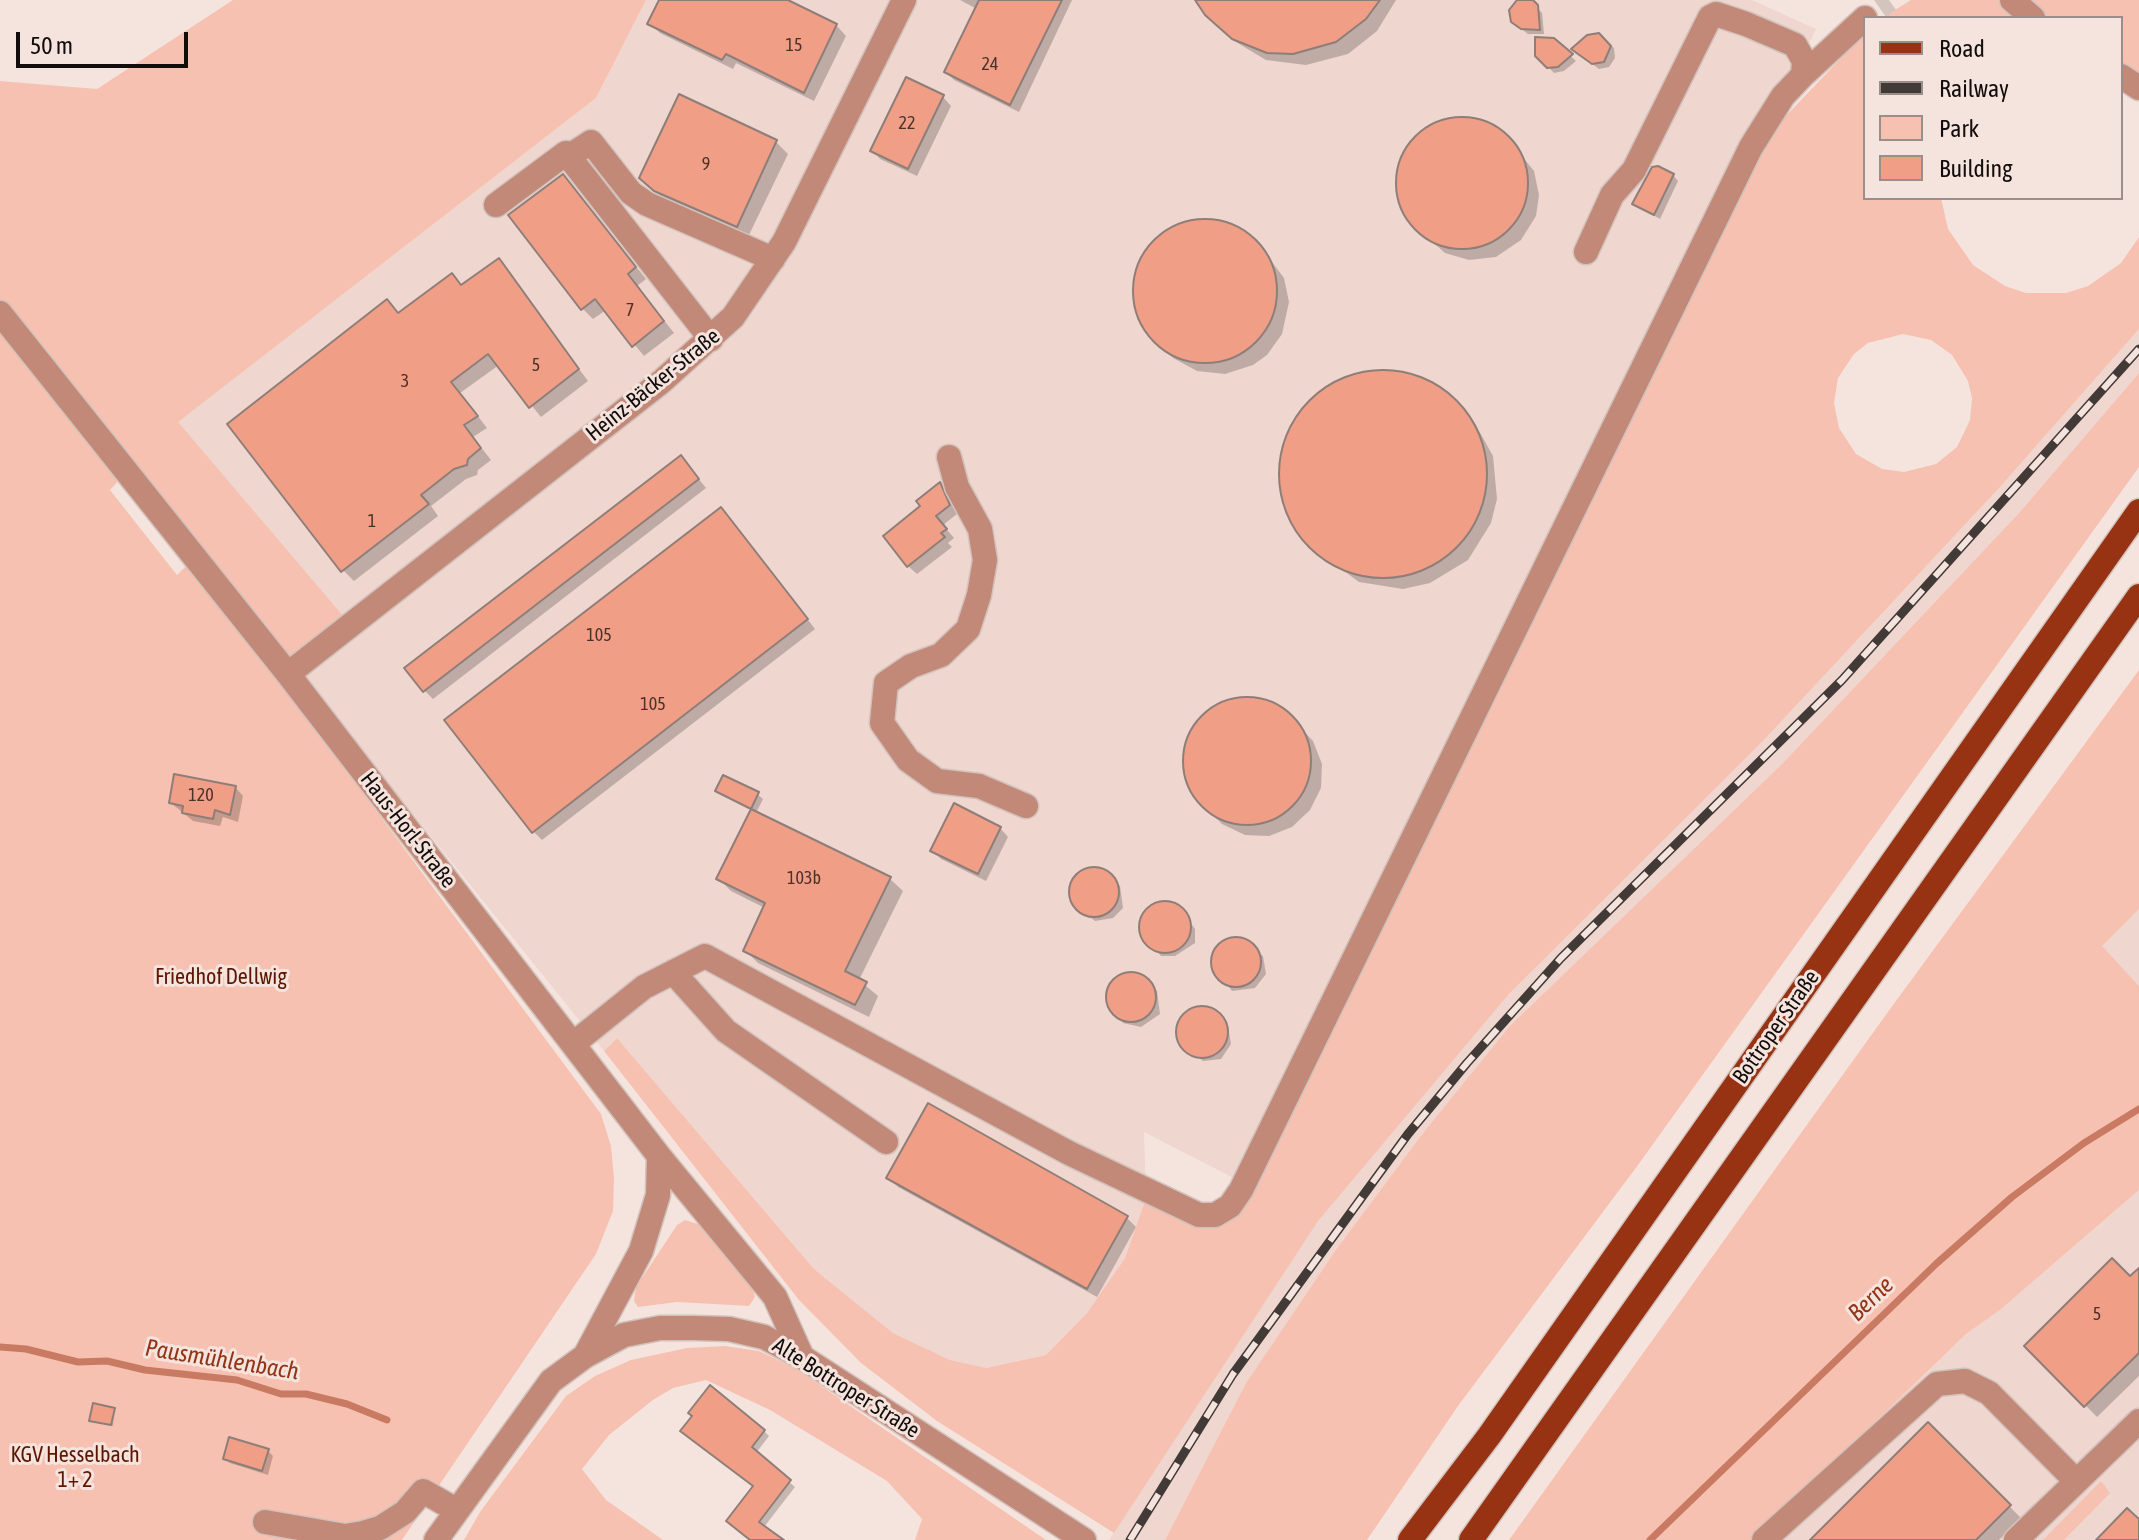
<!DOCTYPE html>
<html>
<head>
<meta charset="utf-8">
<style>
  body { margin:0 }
  #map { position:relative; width:2139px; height:1540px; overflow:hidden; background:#f5e4de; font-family:"Asap Condensed",sans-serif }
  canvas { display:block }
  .legend { position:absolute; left:1863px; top:16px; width:260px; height:184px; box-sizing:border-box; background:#f5e4de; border:2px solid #9a8e8a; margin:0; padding:10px 14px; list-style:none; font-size:24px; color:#120d0b }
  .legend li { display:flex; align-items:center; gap:16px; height:40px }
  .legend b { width:40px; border:2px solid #9a8e8a }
  .scale { position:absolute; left:16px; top:32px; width:172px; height:36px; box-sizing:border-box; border:4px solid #120d0b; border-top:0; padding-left:10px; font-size:24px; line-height:28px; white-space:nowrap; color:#120d0b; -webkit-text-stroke:6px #f5e4de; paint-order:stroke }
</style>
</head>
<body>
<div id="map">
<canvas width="2139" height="1540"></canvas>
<ul class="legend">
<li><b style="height:10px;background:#973313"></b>Road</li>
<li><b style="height:10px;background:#423a37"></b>Railway</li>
<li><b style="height:22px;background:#f7c1b1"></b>Park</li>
<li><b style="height:22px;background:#f19e86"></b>Building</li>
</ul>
<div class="scale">50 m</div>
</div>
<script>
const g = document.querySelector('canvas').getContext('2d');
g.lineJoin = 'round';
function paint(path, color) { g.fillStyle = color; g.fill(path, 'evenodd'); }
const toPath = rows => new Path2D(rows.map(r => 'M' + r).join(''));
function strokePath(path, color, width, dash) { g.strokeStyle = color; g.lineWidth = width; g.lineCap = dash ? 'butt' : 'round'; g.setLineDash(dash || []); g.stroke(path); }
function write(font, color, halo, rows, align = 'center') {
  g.font = font + ' "Asap Condensed",sans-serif'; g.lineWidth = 6; g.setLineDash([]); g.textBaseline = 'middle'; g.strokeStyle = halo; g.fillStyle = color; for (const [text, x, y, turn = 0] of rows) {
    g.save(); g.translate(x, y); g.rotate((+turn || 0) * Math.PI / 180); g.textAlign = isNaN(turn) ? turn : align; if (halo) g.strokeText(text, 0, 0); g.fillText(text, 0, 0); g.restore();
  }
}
paint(toPath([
  [646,0,899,0,766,265,728,317,637,395,640,402,713,347,771,274,835,157,908,0,1752,0,1816,29,1253,1188,1144,1132,1146,1198,1125,1258,1087,1313,1046,1355,986,1368,950,1360,893,1333,814,1269,617,1038,604,1051,301,675,353,633,345,618,177,422,596,98],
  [2139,329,2139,373,2019,513,1782,764,1511,1026,1423,1133,1335,1251,1246,1383,1165,1540,1109,1540,1318,1220,1509,994,1762,742,2000,487],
  [2139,909,2139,986,2101,946],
  [2139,1190,2139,1540,1753,1540,1966,1334,2000,1310]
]), '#efd6cf');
paint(toPath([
  [233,0,646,0,596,98,178,422,345,618,283,662,0,309,0,81,97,89],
  [1911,0,2004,0,2024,18,1882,18],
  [2019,0,2139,0,2139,82,2121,70,2121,18,2043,18],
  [1865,33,1865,198,1941,198,1948,229,1973,265,2005,286,2026,293,2066,293,2088,286,2121,263,2139,237,2139,329,2000,487,1762,742,1509,994,1318,1221,1114,1533,937,1421,861,1363,799,1300,604,1051,617,1038,814,1269,893,1333,950,1360,986,1368,1046,1355,1087,1313,1125,1258,1146,1198,1217,1225,1236,1218,1763,140],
  [1903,334,1931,340,1952,355,1968,381,1972,398,1970,420,1957,447,1936,464,1904,472,1882,469,1856,454,1839,428,1834,403,1838,378,1854,354,1868,343],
  [0,322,121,478,110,490,177,575,191,561,601,1114,611,1146,614,1178,613,1211,596,1254,402,1540,0,1540],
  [2139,373,2139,467,1638,1165,1458,1406,1367,1540,1165,1540,1246,1383,1335,1251,1423,1133,1510,1026,1782,764,2019,513],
  [2139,670,2139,909,2102,946,2139,986,2139,1190,2000,1310,1966,1334,1753,1540,1509,1540,1890,1009],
  [685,1220,701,1225,753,1289,755,1297,749,1306,677,1302,638,1307,634,1301,636,1287,677,1225],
  [725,1346,759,1351,795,1368,1046,1540,915,1540,922,1519,887,1481,770,1410,706,1380,673,1388,653,1400,609,1435,582,1469,606,1500,663,1540,464,1540,480,1512,566,1396,595,1376,631,1360,687,1348],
  [2101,1481,2110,1493,2064,1540,2043,1540]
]), '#f7c1b1');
paint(toPath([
  [661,0,784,0,836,25,846,36,814,101,736,63,733,69,660,33,650,23],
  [960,0,1072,0,1019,112,954,80,946,72,977,9],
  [1198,0,1396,0,1377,31,1348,54,1306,65,1266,60,1231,39],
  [1536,7,1542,13,1544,34,1528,34,1519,27],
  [1599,35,1614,48,1615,58,1609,67,1599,69,1579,54],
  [1553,40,1576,61,1564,71,1554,73,1537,55],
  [680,96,776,142,788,154,748,237,668,202,653,190],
  [943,97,951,106,917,176,880,159,872,150],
  [1464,119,1488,125,1508,139,1534,171,1539,195,1536,216,1521,240,1496,257,1469,260,1445,253,1412,224,1400,201,1398,177,1406,152,1419,136,1440,123],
  [1673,175,1678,181,1660,219,1634,204],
  [563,176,646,279,637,286,674,333,644,356,606,310,593,319,582,308],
  [1206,220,1231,225,1256,241,1284,278,1289,302,1282,334,1267,355,1253,365,1225,374,1197,371,1173,358,1143,324,1135,299,1137,273,1155,241,1178,225],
  [498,260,588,381,541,417,499,365,460,393,487,428,473,437,491,460,478,470,477,475,466,479,431,506,438,516,354,581,343,570,399,315,452,276,463,286],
  [1380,372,1417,378,1436,387,1473,420,1493,456,1497,499,1491,523,1468,560,1430,583,1403,589,1359,582,1310,546,1287,510,1281,467,1291,431,1303,411,1332,386,1360,375],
  [681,457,706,488,433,699,424,690],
  [940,485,948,493,957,514,943,525,954,538,948,543,952,547,917,574,908,566,923,507],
  [729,518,815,629,542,840,533,831],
  [1237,699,1261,700,1284,710,1313,741,1322,764,1321,788,1310,810,1292,827,1269,836,1245,835,1222,824,1193,794,1185,771,1186,746,1196,724,1214,707],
  [235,787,243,796,238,822,223,817,220,826,193,821,171,803],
  [717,791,757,794,763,799,756,813,890,879,903,891,859,980,878,996,869,1017,758,963,745,950,765,908,731,891,719,879,752,810],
  [1000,828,1008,837,986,881,941,859,933,851],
  [1099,869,1120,886,1123,908,1113,918,1095,921,1073,904,1071,886,1081,872],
  [1161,903,1179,907,1195,929,1195,943,1175,956,1161,956,1141,930,1142,916],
  [1242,939,1263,956,1266,974,1255,988,1232,991,1213,965,1214,951,1224,942],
  [1127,974,1141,975,1157,991,1160,1014,1141,1027,1123,1023,1108,1001,1112,984],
  [1212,1009,1228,1026,1231,1044,1221,1059,1203,1061,1182,1044,1179,1021,1189,1012],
  [889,1178,1127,1218,1136,1227,1097,1297,898,1187],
  [2139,1270,2139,1376,2097,1417,2027,1346],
  [114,1410,113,1426,91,1420],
  [1928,1425,2021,1518,1999,1540,1812,1540],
  [764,1431,769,1436,756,1453,795,1487,764,1527,780,1540,751,1540,755,1487,688,1436],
  [268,1451,273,1456,268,1475,230,1463,225,1458]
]), '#0003');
strokePath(toPath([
  [0,1347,26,1349,78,1362,107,1361,145,1370,237,1380,281,1394,306,1394,347,1404,387,1420],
  [1650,1540,1937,1263,2012,1197,2084,1143,2139,1109]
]), '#c97a63', 7);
const building = toPath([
  [659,0,788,0,837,24,804,93,726,54,722,60,647,24,659,0],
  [979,0,1062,0,1010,105,944,72,979,0],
  [1195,0,1380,0,1366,19,1336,42,1293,54,1267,53,1232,39,1205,15,1195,0],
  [1517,0,1533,0,1538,5,1540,30,1521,29,1511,22,1509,10,1517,0],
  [1599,33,1611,46,1604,62,1592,64,1571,49,1587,35,1599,33],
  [1535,37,1554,38,1573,54,1558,67,1547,68,1535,56,1535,37],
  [906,77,944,95,908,169,870,151,906,77],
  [679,94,777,140,737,227,654,191,639,178,679,94],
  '1396 183a66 66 0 1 1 132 0a66 66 0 1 1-132 0Z',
  [1658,166,1674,174,1654,215,1632,204,1652,167,1658,166],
  [563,174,636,267,628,274,664,321,632,347,595,299,581,310,508,215,563,174],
  '1133 291a72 72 0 1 1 144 0a72 72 0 1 1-144 0Z',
  [499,258,579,369,529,408,488,354,451,382,478,416,464,425,481,448,468,459,467,465,454,469,421,495,429,504,341,572,227,424,387,299,398,313,452,273,461,285,499,258],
  '1279 474a104 104 0 1 1 208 0a104 104 0 1 1-208 0Z',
  [681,455,699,479,423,692,404,668,681,455],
  [940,482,950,505,936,516,947,529,941,533,945,537,907,567,883,536,920,506,916,501,940,482],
  [721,507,808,619,532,833,444,720,721,507],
  '1183 761a64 64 0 1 1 128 0a64 64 0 1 1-128 0Z',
  [174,774,236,786,230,815,215,810,213,819,182,813,183,806,169,803,174,774],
  [723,775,759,792,751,809,715,791,723,775],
  [954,803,1001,827,978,874,930,851,954,803],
  [751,809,891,877,845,971,867,982,855,1005,743,951,765,903,716,879,751,809],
  '1069 892a25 25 0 1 1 50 0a25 25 0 1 1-50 0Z',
  '1139 927a26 26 0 1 1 52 0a26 26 0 1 1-52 0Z',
  '1211 962a25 25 0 1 1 50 0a25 25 0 1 1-50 0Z',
  '1106 997a25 25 0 1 1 50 0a25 25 0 1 1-50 0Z',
  '1176 1032a26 26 0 1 1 52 0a26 26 0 1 1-52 0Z',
  [928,1103,1128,1216,1087,1289,886,1178,928,1103],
  [2112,1258,2130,1276,2139,1268,2139,1353,2084,1407,2024,1346,2112,1258],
  [710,1385,765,1430,752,1447,791,1480,759,1522,784,1540,750,1540,726,1521,753,1486,680,1431,692,1416,688,1413,710,1385],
  [93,1403,115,1408,111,1425,89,1421,93,1403],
  [1928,1422,2011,1505,1976,1540,1810,1540,1928,1422],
  [229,1437,269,1449,262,1471,223,1459,229,1437],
  [2127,1508,2139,1519,2139,1540,2096,1540,2127,1508]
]);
paint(building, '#f19e86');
strokePath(building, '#8e7e79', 2);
strokePath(toPath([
  [1879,7,1889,0]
]), '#d3c4be', 24, [24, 12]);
const minor = toPath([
  [2012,0,2033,18],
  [1803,75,1865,18],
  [2121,76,2139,88],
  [568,157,591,142,631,193,647,204,773,259],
  [496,205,566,153,711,339],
  [0,313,288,674,659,1156,775,1297,802,1357],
  [949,457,957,487,980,529,985,560,979,595,968,629,941,655,911,666,886,683,882,723,908,760,937,781,979,786,1026,806],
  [288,674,661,382,733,317,784,242,904,0],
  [673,972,726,1031,886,1142],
  [573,1044,644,987,705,956,1069,1153,1199,1215,1215,1215,1230,1206,1241,1190,1751,147,1783,96,1803,75,1804,61,1795,45,1746,24,1716,14,1710,17,1634,170,1612,195,1586,252],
  [585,1356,641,1251,658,1195,659,1156],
  [265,1522,345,1536,363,1533,380,1528,405,1512,423,1491,456,1510],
  [436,1540,551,1381,585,1356,624,1335,660,1328,694,1328,729,1329,764,1337,802,1357,1084,1540],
  [1764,1540,1937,1384,1965,1381,1989,1393,2076,1481],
  [2016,1540,2139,1421]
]);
const major = toPath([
  [1410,1540,1489,1436,2139,511],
  [1471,1540,2139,596]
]);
strokePath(minor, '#d1c2bc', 27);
strokePath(major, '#d1c2bc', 27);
strokePath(minor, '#c28979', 24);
strokePath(major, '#973313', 24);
const rail = toPath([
  [1130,1540,1233,1374,1408,1134,1467,1063,1561,958,1842,680,2139,349]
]);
strokePath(rail, '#423a37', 9);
strokePath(rail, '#f5e4de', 6, [18]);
write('18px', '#4a312a', null, [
  ["15",794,45],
  ["24",990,64],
  ["22",907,123],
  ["9",706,164],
  ["7",630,310],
  ["5",536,365],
  ["3",405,381],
  ["1",372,521],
  ["105",599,635],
  ["105",653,704],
  ["120",201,795],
  ["103b",804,878],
  ["5",2097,1314]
]);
write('22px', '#120d0b', '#f5e4de', [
  ["Heinz-Bäcker-Straße",653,385,-39],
  ["Haus-Horl-Straße",408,830,52],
  ["Bottroper Straße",1776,1027,-55],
  ["Alte Bottroper Straße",846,1388,32]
]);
write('22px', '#5e1600', '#f5e4de', [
  ["Friedhof Dellwig",221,977],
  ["KGV Hesselbach",75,1455],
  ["1+ 2",75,1480]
]);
write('italic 24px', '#933416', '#f5e4de', [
  ["Berne",1871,1299,-44],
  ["Pausmühlenbach",222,1360,9]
]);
</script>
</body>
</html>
